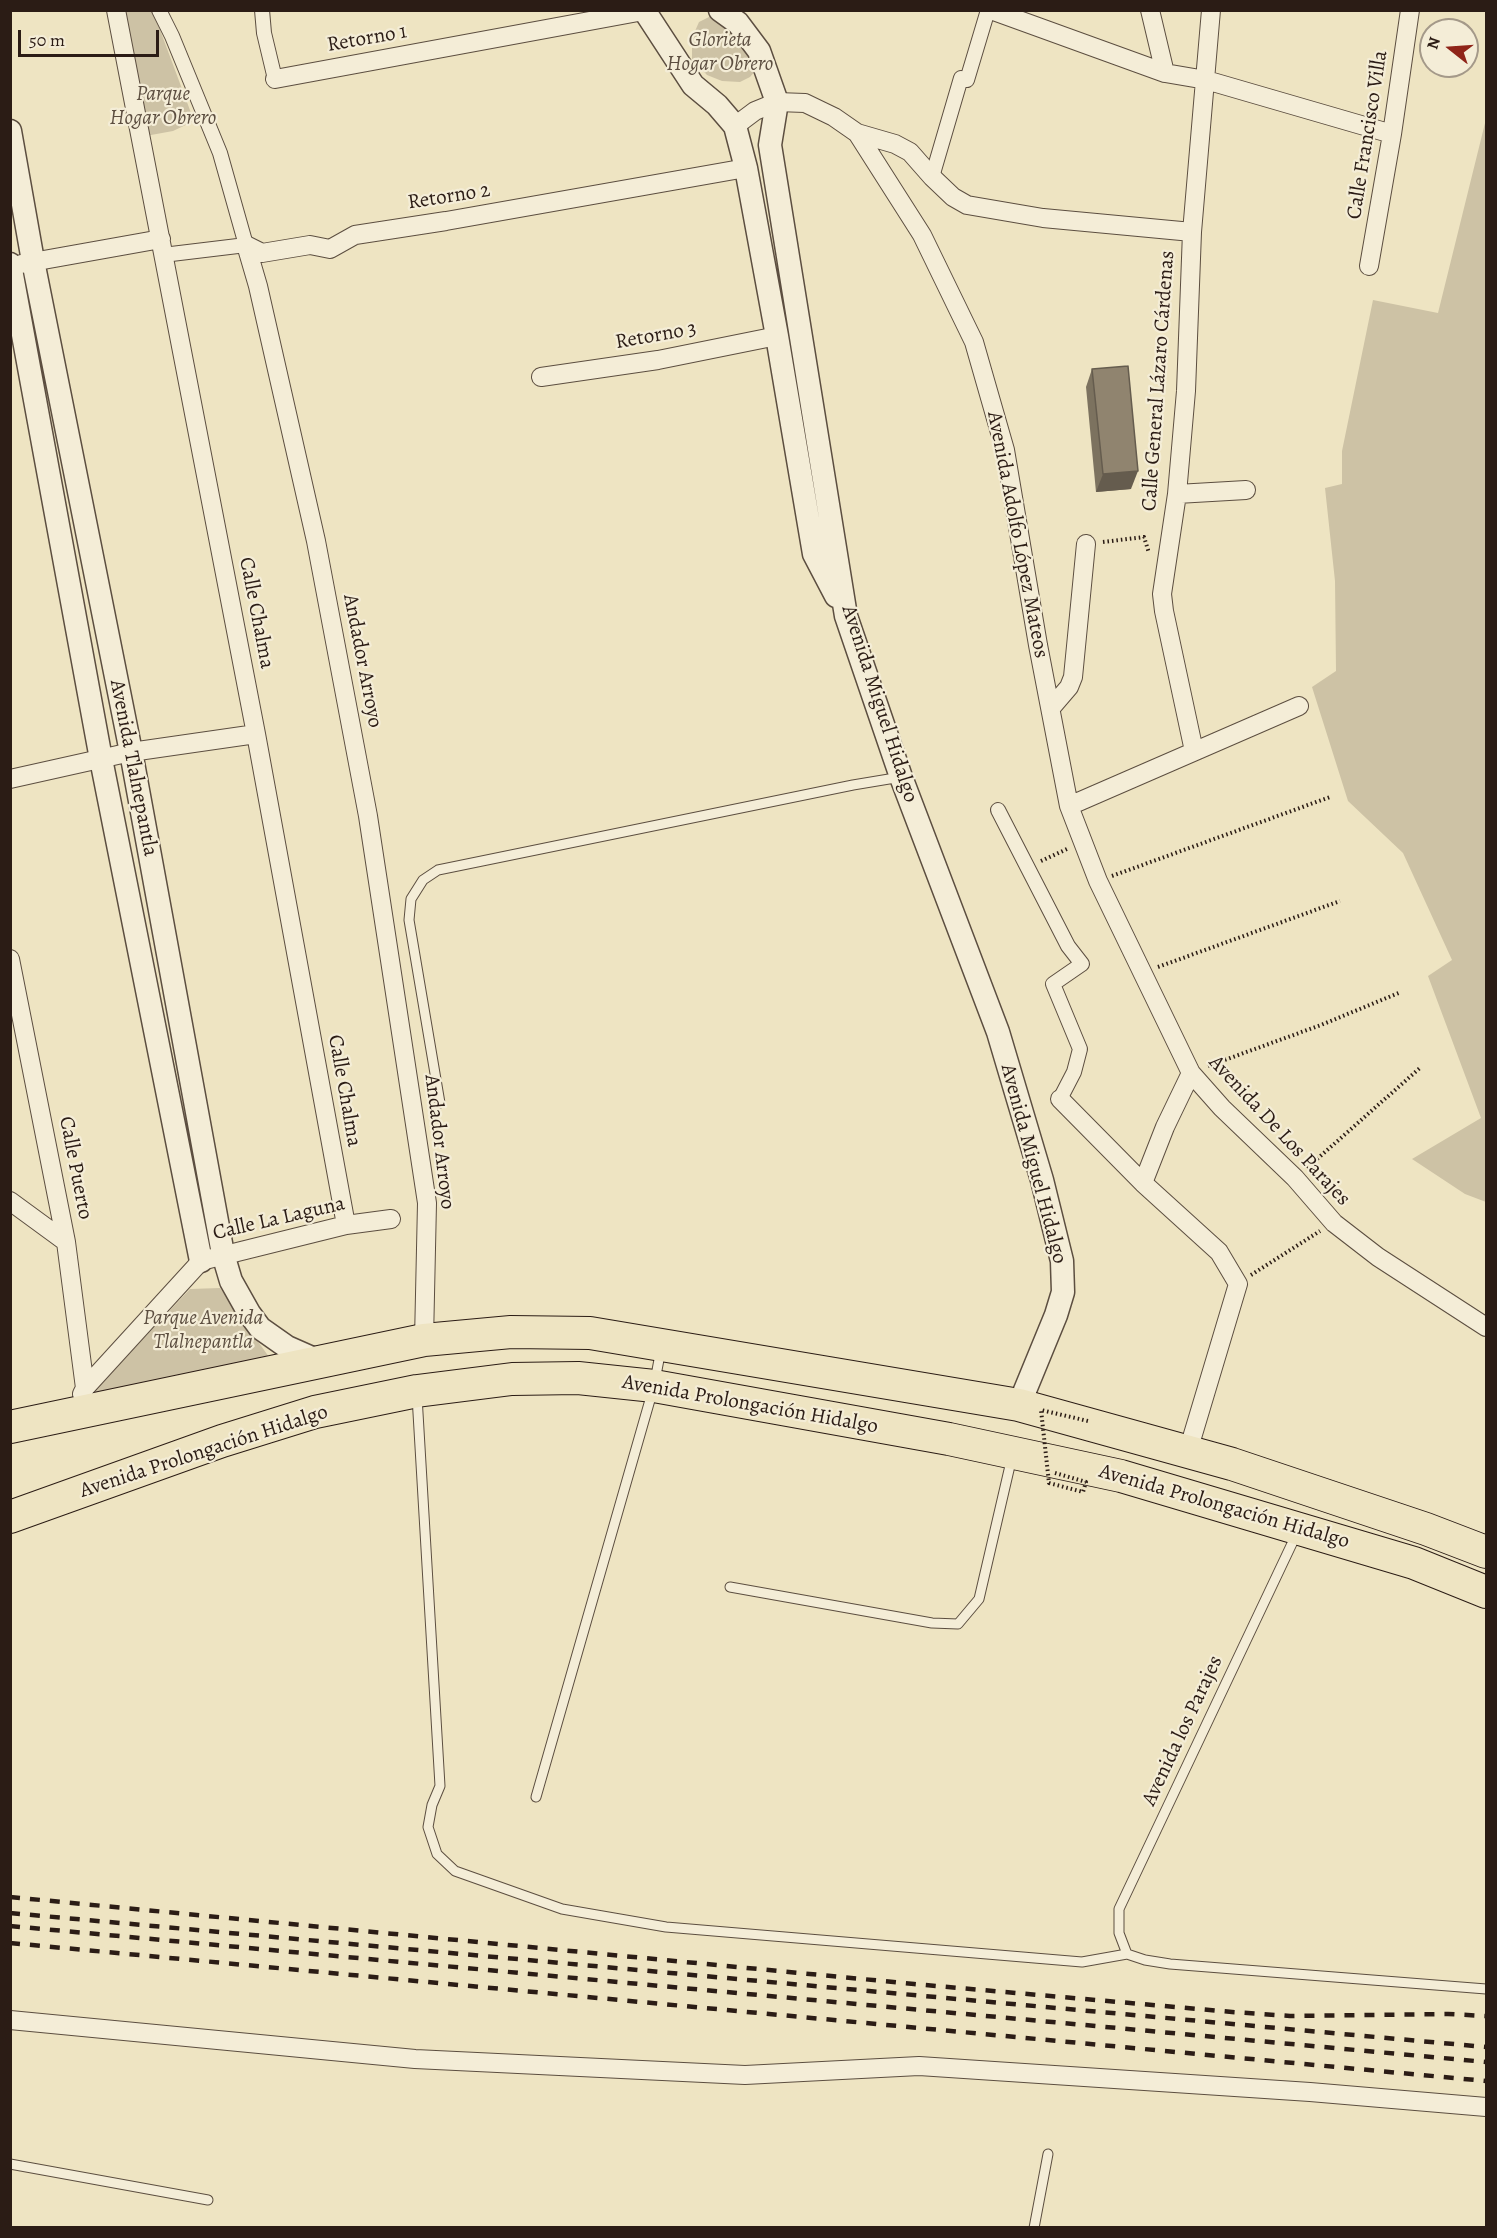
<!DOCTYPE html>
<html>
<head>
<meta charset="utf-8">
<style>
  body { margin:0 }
  #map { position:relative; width:1497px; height:2238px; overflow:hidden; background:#eee4c2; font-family:Alegreya,serif }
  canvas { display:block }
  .frame { position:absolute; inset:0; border:12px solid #2b1c15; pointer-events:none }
  .north { position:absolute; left:1419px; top:18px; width:60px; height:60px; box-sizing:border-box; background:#f4edd7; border:2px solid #a49989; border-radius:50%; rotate:287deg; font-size:16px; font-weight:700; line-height:24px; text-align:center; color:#2b1c15 }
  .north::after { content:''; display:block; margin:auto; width:21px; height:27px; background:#8f2418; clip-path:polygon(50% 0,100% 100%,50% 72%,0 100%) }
  .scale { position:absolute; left:18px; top:30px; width:141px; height:27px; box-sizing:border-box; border:3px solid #2b1c15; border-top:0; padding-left:8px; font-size:18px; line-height:21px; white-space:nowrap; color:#2b1c15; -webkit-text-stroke:4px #f4edd7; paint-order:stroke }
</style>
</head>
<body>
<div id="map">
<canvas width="1497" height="2238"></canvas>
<div class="frame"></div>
<div class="north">N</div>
<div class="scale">50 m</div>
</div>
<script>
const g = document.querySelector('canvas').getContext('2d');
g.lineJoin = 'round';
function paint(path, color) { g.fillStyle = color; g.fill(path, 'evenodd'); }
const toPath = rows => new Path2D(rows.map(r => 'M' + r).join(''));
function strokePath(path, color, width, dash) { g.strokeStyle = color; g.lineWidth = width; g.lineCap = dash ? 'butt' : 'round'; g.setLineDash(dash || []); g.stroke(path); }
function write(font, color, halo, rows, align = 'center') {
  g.font = font + ' Alegreya,serif'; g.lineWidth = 4.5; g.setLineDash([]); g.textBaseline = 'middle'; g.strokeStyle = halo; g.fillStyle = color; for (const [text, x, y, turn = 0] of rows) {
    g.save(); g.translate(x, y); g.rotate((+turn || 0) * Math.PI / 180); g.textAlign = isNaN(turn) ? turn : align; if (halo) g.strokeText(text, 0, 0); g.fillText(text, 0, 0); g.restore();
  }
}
paint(toPath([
  [122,11,153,11,194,121,173,131,140,137],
  [711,16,719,19,750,44,756,70,750,77,740,82,722,81,707,75,692,59,692,38,699,22],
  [1486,119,1486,1202,1465,1194,1412,1159,1481,1118,1428,976,1452,960,1403,853,1348,801,1312,687,1336,671,1335,581,1325,488,1342,484,1342,451,1373,300,1438,313],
  [220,1288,269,1357,91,1394,190,1289]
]), '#cdc2a5');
const service = toPath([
  [440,1103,409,920,411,899,423,880,438,870,853,785,901,777],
  [417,1396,440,1786,432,1805,428,1827,437,1854,455,1871,562,1909,666,1927,1082,1962,1127,1954,1145,1960,1170,1964,1486,1989],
  [730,1587,932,1623,958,1624,979,1599,1012,1457],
  [536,1797,654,1386,661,1349],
  [1127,1954,1119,1933,1119,1909,1297,1533],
  [10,2164,208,2200],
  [1034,2228,1048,2154]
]);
const pedestrian = toPath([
  [159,10,172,36,220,153,246,245,163,255],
  [262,10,264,33,275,79],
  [932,177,961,78,967,80,988,10],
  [998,810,1068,946,1082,964,1053,984,1080,1049,1074,1072,1060,1099]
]);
const minor = toPath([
  [116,10,256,734,346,1225],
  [991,10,1165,73,1206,80,1392,134],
  [1150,10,1165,73],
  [275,79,649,10],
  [735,126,755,111,777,102,805,103,834,117,857,133,922,235,974,342,1005,450,1038,645,1069,806,1098,881,1191,1073,1222,1108,1295,1178,1334,1223,1378,1257,1486,1327],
  [857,133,895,144,910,152,932,177,953,197,967,205,1043,218,1192,232],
  [246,245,258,286,316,541,368,816,427,1203,424,1340],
  [246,245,262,253,310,245,330,249,355,235,446,221,746,168],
  [21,264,161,239],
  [1369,266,1392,134,1410,10],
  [541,377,658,360,777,336],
  [1177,494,1246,490],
  [1051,708,1069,687,1073,677,1086,544],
  [1194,751,1164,611,1162,594,1177,494,1186,391,1192,232,1211,10],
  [10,779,131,752,256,734],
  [1069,806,1299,706],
  [10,959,66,1242,85,1388],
  [1060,1099,1143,1183,1219,1252,1238,1284,1188,1451],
  [1143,1183,1165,1127,1191,1073],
  [10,1201,66,1242],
  [82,1394,85,1388,201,1261,346,1225,391,1219],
  [10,2020,415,2059,745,2075,919,2066,1310,2092,1486,2107]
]);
const tertiary = toPath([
  [644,10,693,85,717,105,735,126,746,168,777,336,814,554,836,596],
  [720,10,738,23,759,51,777,102,770,145,846,616,901,777,998,1032,1042,1180,1062,1261,1063,1292,1056,1315,1019,1405],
  [10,131,33,261,131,752,223,1254,231,1281,249,1313,260,1328,287,1347,321,1362],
  [10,264,101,759,201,1261]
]);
const trunk = toPath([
  [10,1427,424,1340,511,1332,590,1333,1019,1405,1232,1464,1426,1529,1486,1552],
  [10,1517,222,1441,315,1412,417,1391,512,1379,578,1378,654,1386,949,1439,1121,1476,1414,1563,1486,1592]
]);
strokePath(service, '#5c4e40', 11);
strokePath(pedestrian, '#5c4e40', 16);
strokePath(minor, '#5c4e40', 20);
strokePath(tertiary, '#5c4e40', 25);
strokePath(trunk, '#2b1c15', 34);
strokePath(toPath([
  [1103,542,1144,537,1149,553],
  [1041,861,1067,849],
  [1112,876,1330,797],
  [1158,967,1340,901],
  [1208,1066,1321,1025,1401,992],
  [1307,1168,1421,1067],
  [1251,1275,1320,1231]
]), '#2b1c15', 4, [1.5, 3]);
strokePath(service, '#f4edd7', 9);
strokePath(pedestrian, '#f4edd7', 14);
strokePath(minor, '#f4edd7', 18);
strokePath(tertiary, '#f4edd7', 22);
strokePath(trunk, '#eee4c2', 32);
strokePath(toPath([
  [10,1897,914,1984,1232,2012,1290,2016,1448,2014,1486,2016],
  [10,1913,1486,2047],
  [10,1926,1486,2062],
  [10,1943,1486,2081]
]), '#2b1c15', 4.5, [10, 10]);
strokePath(toPath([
  [1055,1473,1086,1482,1083,1492,1049,1483,1041,1410,1088,1421]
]), '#2b1c15', 4, [1.5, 3]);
paint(toPath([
  [1092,369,1131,489,1096,492,1086,387]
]), '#7c725f');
paint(toPath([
  [1138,471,1131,489,1096,492,1103,474]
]), '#655c4e');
const building = toPath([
  [1128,366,1138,471,1103,474,1092,369,1128,366]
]);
paint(building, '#90846f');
strokePath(building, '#655c4e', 1.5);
write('21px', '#2b1c15', '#f4edd7', [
  ["Retorno 1",367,39,-10],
  ["Calle Francisco Villa",1368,135,-81],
  ["Retorno 2",449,197,-9],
  ["Retorno 3",656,336,-10],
  ["Calle General Lázaro Cárdenas",1159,381,-86],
  ["Avenida Adolfo López Mateos",1017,535,79],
  ["Calle Chalma",256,613,79],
  ["Andador Arroyo",362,661,79],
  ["Avenida Miguel Hidalgo",879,704,72],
  ["Avenida Tlalnepantla",133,768,79],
  ["Calle Chalma",344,1091,80],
  ["Avenida De Los Parajes",1279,1131,47],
  ["Andador Arroyo",439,1142,83],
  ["Avenida Miguel Hidalgo",1033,1164,75],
  ["Calle Puerto",75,1168,79],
  ["Calle La Laguna",279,1219,-13],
  ["Avenida Prolongación Hidalgo",750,1405,10],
  ["Avenida Prolongación Hidalgo",204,1452,-18],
  ["Avenida Prolongación Hidalgo",1224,1507,16],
  ["Avenida los Parajes",1183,1731,-65]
]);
write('italic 21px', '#5c4e40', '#f4edd7', [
  ["Glorieta",720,41],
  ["Hogar Obrero",720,65],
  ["Parque",163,95],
  ["Hogar Obrero",163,119],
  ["Parque Avenida",203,1319],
  ["Tlalnepantla",203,1343]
]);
</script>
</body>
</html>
